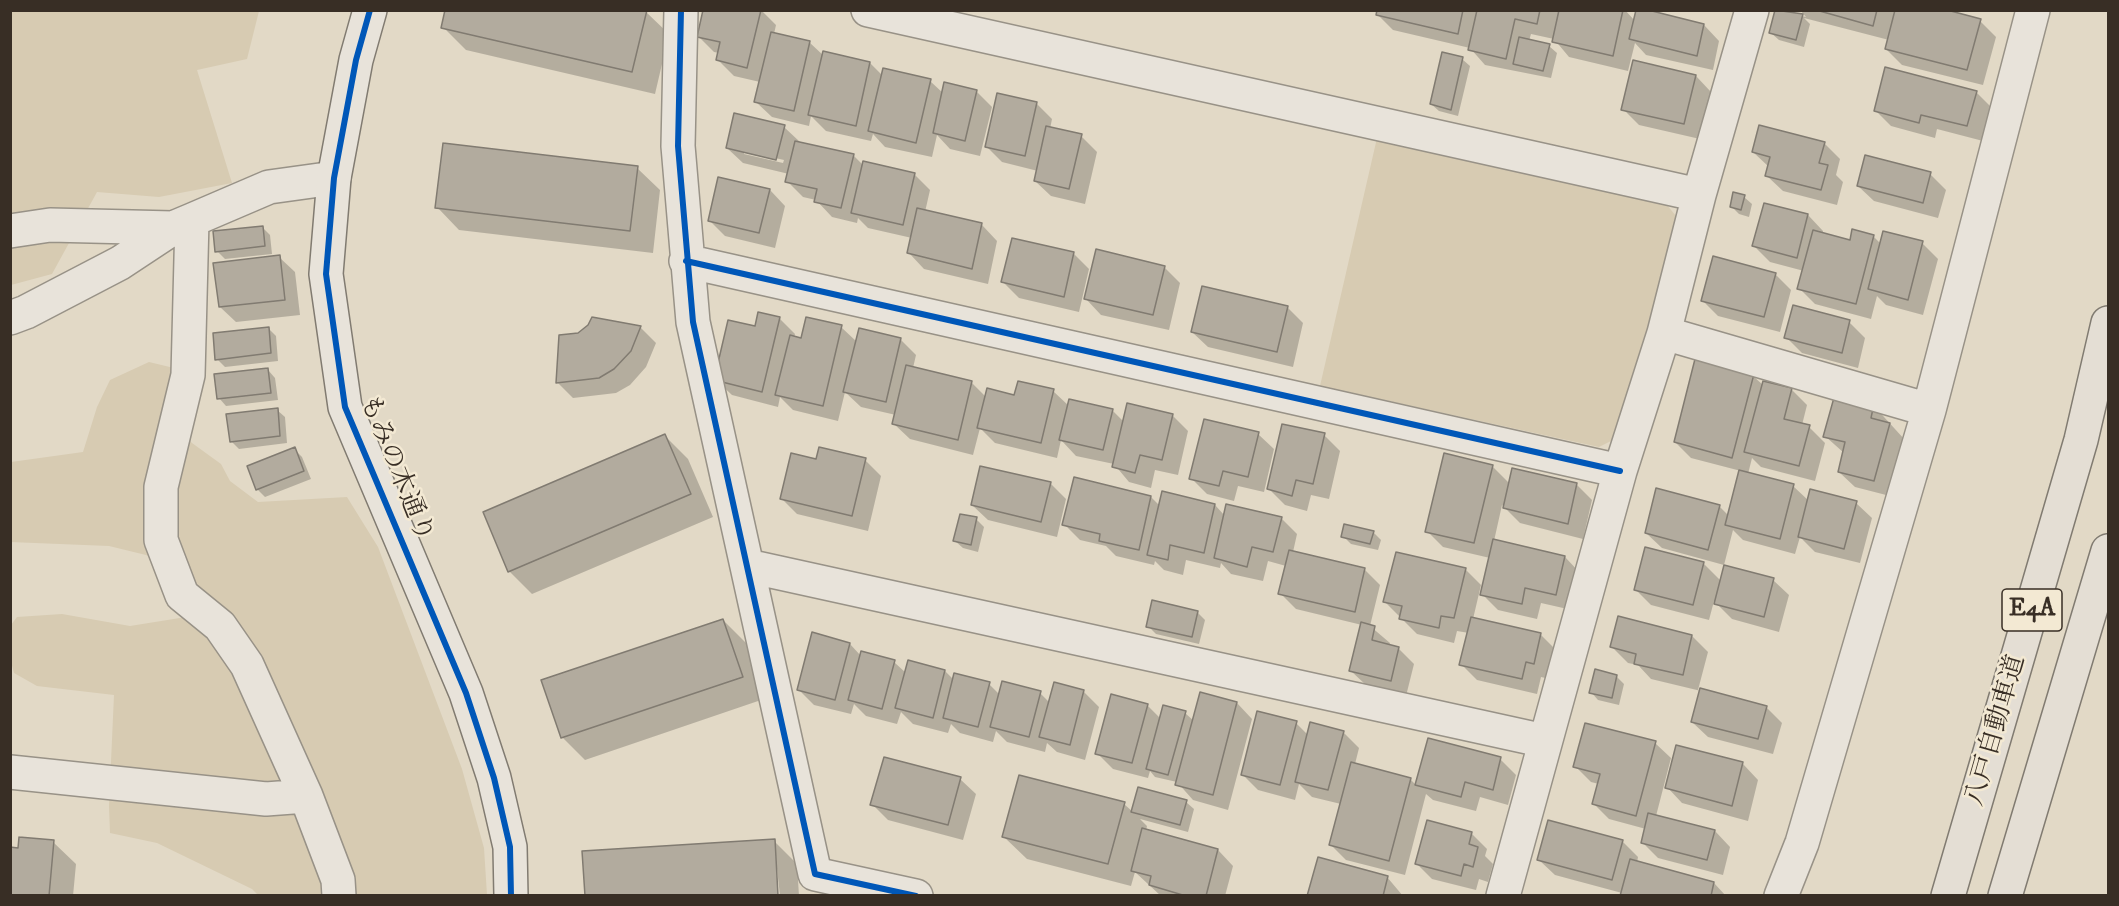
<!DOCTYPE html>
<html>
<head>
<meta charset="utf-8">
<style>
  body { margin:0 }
  #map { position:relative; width:2119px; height:906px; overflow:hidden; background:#e2d9c6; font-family:"IM FELL DW Pica",serif }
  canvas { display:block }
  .frame { position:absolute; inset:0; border:12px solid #382e25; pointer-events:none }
</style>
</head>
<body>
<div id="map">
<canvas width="2119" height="906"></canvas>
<div class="frame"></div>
</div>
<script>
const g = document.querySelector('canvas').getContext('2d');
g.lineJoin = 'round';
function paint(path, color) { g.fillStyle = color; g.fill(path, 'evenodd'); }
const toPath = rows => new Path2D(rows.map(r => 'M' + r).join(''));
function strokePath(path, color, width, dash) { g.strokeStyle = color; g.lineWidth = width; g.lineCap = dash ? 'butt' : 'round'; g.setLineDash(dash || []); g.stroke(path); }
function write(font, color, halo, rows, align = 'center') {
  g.font = font + ' "IM FELL DW Pica","Noto Serif JP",serif'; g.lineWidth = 5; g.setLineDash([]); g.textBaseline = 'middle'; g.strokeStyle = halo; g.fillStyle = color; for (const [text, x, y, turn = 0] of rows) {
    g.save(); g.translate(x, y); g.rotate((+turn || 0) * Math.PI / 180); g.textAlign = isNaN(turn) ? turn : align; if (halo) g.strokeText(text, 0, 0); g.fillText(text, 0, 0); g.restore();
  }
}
paint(toPath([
  [11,11,259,11,247,59,197,70,232,183,159,197,97,192,52,274,11,285],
  [1377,138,1667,205,1680,221,1613,440,1599,447,1320,386],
  [149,362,174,368,170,420,192,443,221,464,230,481,258,502,347,497,378,547,462,769,484,848,487,895,258,895,252,889,157,843,110,833,109,806,114,695,37,686,14,673,11,662,11,625,17,617,62,614,130,626,186,617,184,569,146,555,109,546,10,542,11,462,83,452,97,407,110,380]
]), '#d7cbb2');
paint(toPath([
  [705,10,761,10,776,25,774,34,809,42,824,56,870,63,883,76,930,81,943,93,976,91,992,107,980,156,950,149,937,135,932,157,885,147,873,134,871,141,826,131,811,116,809,126,772,117,756,102,760,82,734,76,718,60,719,53,714,52,698,36],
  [1379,10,1625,10,1635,21,1704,25,1719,41,1713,70,1646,55,1635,43,1628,71,1569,57,1554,39,1531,34,1529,41,1549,46,1557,53,1551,78,1485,65,1470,48,1393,30,1378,15],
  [1777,10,1806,17,1800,10,1896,10,1980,21,1996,37,1983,85,1902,65,1886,49,1889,40,1804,18,1810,24,1804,47,1779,40,1771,33],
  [646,12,669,34,655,94,466,50,443,27],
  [1462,59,1470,66,1458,116,1439,111,1431,104],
  [1696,76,1711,92,1700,139,1639,125,1623,109],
  [1976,92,1992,108,1983,141,1937,129,1935,138,1891,126,1875,110],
  [998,95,1037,104,1052,119,1050,129,1081,136,1097,152,1085,204,1051,196,1035,181,1038,171,1002,162,986,146],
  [784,127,800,142,854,156,864,166,914,174,930,190,925,212,982,225,997,241,988,284,924,269,909,253,912,238,868,228,858,218,857,223,832,217,816,200,803,197,787,181,789,174,743,163,727,148],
  [744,151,784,160,783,163,744,154],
  [1824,143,1840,159,1836,175,1843,182,1837,205,1783,191,1767,176,1769,167,1753,152],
  [637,168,660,190,653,253,459,230,437,207],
  [1930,174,1946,190,1938,218,1874,201,1858,186],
  [770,190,785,206,775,248,725,236,709,220],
  [1744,197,1752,204,1749,217,1739,214,1731,206],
  [1808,215,1823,231,1823,234,1851,241,1874,237,1881,244,1922,243,1938,259,1923,315,1886,305,1877,296,1871,319,1815,304,1799,288,1804,271,1770,262,1754,246],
  [262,227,270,235,272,254,225,259,217,251],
  [1073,253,1089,269,1079,312,1019,298,1003,282],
  [279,257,295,272,300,315,236,322,220,307],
  [1164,267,1180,283,1169,330,1101,315,1086,299],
  [1775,274,1791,290,1780,332,1718,316,1703,301],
  [1287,307,1303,323,1293,367,1208,347,1192,332],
  [779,318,795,334,794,338,802,340,841,327,857,342,900,339,916,355,913,368,971,382,986,397,1015,397,1053,391,1069,406,1112,410,1124,422,1172,415,1188,431,1178,475,1155,470,1151,488,1129,482,1114,464,1076,456,1061,440,1057,458,995,443,980,428,973,455,910,439,894,424,896,415,861,407,845,392,838,421,793,410,780,397,778,407,732,395,716,380,756,328],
  [1849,322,1865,338,1858,368,1802,353,1786,337],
  [640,327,656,343,646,367,630,385,616,393,573,398,558,383],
  [268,328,276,336,278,361,225,367,217,359],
  [268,370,275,378,278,400,226,406,219,398],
  [1753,376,1763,385,1791,389,1807,405,1802,425,1809,427,1825,443,1815,481,1761,467,1752,458,1748,474,1793,486,1809,501,1856,503,1872,518,1860,563,1815,552,1800,537,1795,554,1743,540,1733,530,1724,565,1662,548,1646,533,1719,506,1729,516,1741,471,1691,458,1675,442],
  [1874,406,1905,440,1890,496,1855,487,1839,472,1844,453,1825,436],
  [277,410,285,417,287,443,239,449,231,441],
  [1258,434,1274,449,1264,492,1238,486,1234,501,1207,494,1191,478],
  [1324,435,1340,451,1329,499,1311,495,1307,511,1285,505,1269,489],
  [665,436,688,459,713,517,532,594,509,571],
  [294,449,302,457,311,479,265,497,257,489],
  [865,460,881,476,868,531,797,514,781,498,817,461],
  [1492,466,1510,484,1576,484,1592,500,1583,539,1520,523,1502,505,1494,541,1565,557,1580,573,1572,610,1541,603,1537,619,1498,610,1482,594,1490,558,1443,547,1427,531],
  [1050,483,1066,499,1057,537,988,520,972,505],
  [1151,497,1160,506,1215,505,1225,516,1281,518,1297,534,1293,552,1364,569,1380,585,1370,626,1390,643,1389,646,1398,648,1414,664,1406,696,1367,686,1351,671,1362,625,1296,609,1280,593,1286,566,1268,561,1263,581,1231,574,1221,563,1220,568,1186,560,1183,575,1164,570,1155,561,1154,565,1116,556,1106,546,1080,540,1064,524],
  [976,519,984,527,978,552,963,548,955,541],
  [1373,532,1381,540,1378,550,1351,544,1343,536],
  [1704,564,1722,582,1773,580,1789,595,1779,632,1732,619,1714,601,1709,620,1651,605,1635,589],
  [1465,569,1481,585,1473,619,1540,634,1556,650,1550,679,1541,677,1537,694,1477,680,1461,664,1469,633,1457,631,1454,643,1417,634,1385,602],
  [1197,612,1205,620,1199,644,1156,634,1148,626],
  [1620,618,1692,636,1708,652,1698,690,1766,707,1782,723,1773,754,1708,737,1692,722,1701,691,1651,679,1638,665,1628,663,1612,647],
  [723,620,746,643,764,699,585,760,562,737],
  [813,634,850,644,861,656,894,662,906,673,945,671,954,680,989,684,1000,695,1040,693,1050,703,1055,684,1084,692,1099,707,1085,760,1057,752,1047,743,1045,752,1007,742,996,731,993,742,960,733,951,724,948,733,913,724,901,712,897,724,866,716,854,704,851,714,814,705,798,689],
  [1596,671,1617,677,1624,684,1619,705,1598,700,1591,692],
  [1237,703,1252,719,1228,810,1193,800,1177,782,1155,777,1150,771,1148,778,1113,769,1097,753,1147,705,1161,719,1185,713,1194,721],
  [1296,723,1308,735,1343,732,1359,748,1355,764,1410,779,1417,786,1429,740,1500,759,1516,775,1508,805,1480,797,1476,811,1433,800,1426,794,1405,875,1346,860,1331,845,1341,804,1312,797,1299,784,1295,800,1258,790,1242,774],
  [1655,743,1671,758,1656,816,1715,831,1730,847,1723,875,1658,858,1642,842,1646,829,1609,819,1594,804,1599,784,1591,782,1575,766],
  [1743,764,1758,780,1748,821,1682,803,1667,787],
  [960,779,976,794,963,840,888,820,872,804],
  [1186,802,1194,809,1188,832,1140,819,1147,826,1146,831,1218,850,1233,866,1225,896,1161,896,1135,872,1131,886,1027,859,1004,837,1124,804,1133,812],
  [1471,833,1487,849,1485,856,1493,864,1488,882,1479,879,1476,890,1432,879,1416,863],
  [774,841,797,864,799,896,780,896],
  [1622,841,1638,857,1637,863,1714,883,1726,896,1622,896,1622,893,1555,875,1539,860],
  [53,842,76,864,73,896,10,896,19,849],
  [1387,877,1403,896,1309,896]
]), '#0003');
const building = toPath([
  [445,10,647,10,632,72,441,28,445,10],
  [703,10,761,10,747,68,716,60,720,42,697,37,703,10],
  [1377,10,1463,10,1458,34,1376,15,1377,10],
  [1477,10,1540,10,1537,24,1515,19,1506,59,1468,50,1477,10],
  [1559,10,1623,10,1613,56,1552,42,1559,10],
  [1636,10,1648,10,1704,24,1697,56,1629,39,1636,10],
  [1775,10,1803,14,1796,40,1769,33,1775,10],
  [1816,10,1877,10,1873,26,1816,10],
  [1895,10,1947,10,1981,19,1967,70,1885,49,1895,10],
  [771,32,810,41,794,111,754,102,771,32],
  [1519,37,1550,44,1543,71,1513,64,1519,37],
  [823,51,870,62,856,126,808,115,823,51],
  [1442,52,1463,57,1451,110,1430,104,1442,52],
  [1633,60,1696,75,1684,124,1621,110,1633,60],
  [1885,67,1977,91,1967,126,1921,115,1919,123,1874,111,1885,67],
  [883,68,931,79,916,143,868,131,883,68],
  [944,82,977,90,965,141,933,133,944,82],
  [997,93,1037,102,1025,156,985,147,997,93],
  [734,113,785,125,776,160,726,148,734,113],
  [1759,125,1825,142,1819,163,1828,165,1821,190,1765,176,1770,157,1752,152,1759,125],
  [1046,126,1082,134,1069,189,1034,181,1046,126],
  [795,141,854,154,841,208,814,202,817,189,785,182,795,141],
  [443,143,638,166,630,231,435,208,443,143],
  [1865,155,1931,172,1923,203,1857,186,1865,155],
  [863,161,915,173,903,225,851,213,863,161],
  [718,177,770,189,759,233,708,221,718,177],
  [1733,192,1745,195,1741,210,1730,207,1733,192],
  [1764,203,1808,214,1797,258,1752,246,1764,203],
  [917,208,982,223,972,269,907,253,917,208],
  [263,226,265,246,215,252,213,231,263,226],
  [1852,229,1874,235,1856,304,1797,289,1813,230,1850,240,1852,229],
  [1883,231,1923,241,1908,300,1868,289,1883,231],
  [1012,238,1074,252,1064,297,1001,282,1012,238],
  [1096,249,1165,266,1153,315,1084,299,1096,249],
  [280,255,285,300,219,307,213,263,280,255],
  [1713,256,1776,273,1764,317,1701,301,1713,256],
  [1202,286,1288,306,1277,352,1191,332,1202,286],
  [1793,305,1850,320,1842,353,1784,338,1793,305],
  [758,312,780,317,762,392,714,380,728,320,755,326,758,312],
  [592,317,641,326,631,351,614,369,599,378,556,383,559,335,578,333,588,325,592,317],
  [806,317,842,325,823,406,775,395,790,335,801,338,806,317],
  [269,327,271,353,215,360,213,333,269,327],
  [859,328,901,338,886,402,843,392,859,328],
  [1695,359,1754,374,1732,458,1674,442,1695,359],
  [906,365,972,381,958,440,892,424,906,365],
  [268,368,271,393,217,399,214,374,268,368],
  [1018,381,1054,389,1041,443,977,428,987,388,1014,395,1018,381],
  [1763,381,1792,388,1784,419,1810,425,1799,466,1744,452,1763,381],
  [1835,394,1874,404,1871,418,1890,423,1874,481,1838,472,1845,442,1823,437,1835,394],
  [1069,399,1113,409,1103,450,1059,440,1069,399],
  [1127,403,1173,414,1162,460,1140,455,1135,473,1112,467,1127,403],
  [278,408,280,436,230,442,226,414,278,408],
  [1204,419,1259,432,1248,477,1223,471,1219,486,1189,479,1204,419],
  [1282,424,1325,433,1313,484,1296,480,1292,496,1267,489,1282,424],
  [665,434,691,494,508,572,483,512,665,434],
  [295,447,304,471,256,490,247,466,295,447],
  [819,447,866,458,852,516,780,499,791,453,816,459,819,447],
  [1444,453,1493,465,1474,543,1425,532,1444,453],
  [980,466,1051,482,1041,522,971,505,980,466],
  [1512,468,1577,483,1568,524,1503,508,1512,468],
  [1739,470,1794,484,1780,539,1725,525,1739,470],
  [1074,477,1151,496,1139,550,1099,541,1100,534,1062,525,1074,477],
  [1656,488,1720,505,1708,550,1645,533,1656,488],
  [1810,489,1857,501,1844,549,1798,537,1810,489],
  [1162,491,1215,504,1204,553,1170,545,1168,560,1147,555,1162,491],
  [1226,504,1282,517,1273,552,1252,547,1247,567,1214,558,1226,504],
  [960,514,977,517,971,545,953,541,960,514],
  [1344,524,1374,531,1370,544,1341,537,1344,524],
  [1493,539,1565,556,1556,595,1525,588,1522,604,1480,595,1493,539],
  [1645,547,1704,562,1693,605,1634,590,1645,547],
  [1289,550,1365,568,1355,612,1278,594,1289,550],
  [1396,552,1466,568,1454,618,1441,616,1439,628,1399,619,1402,606,1383,602,1396,552],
  [1724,565,1774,578,1764,617,1714,604,1724,565],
  [1152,600,1198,611,1192,637,1146,627,1152,600],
  [1618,616,1692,635,1683,675,1634,664,1636,654,1610,647,1618,616],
  [1471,617,1541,633,1534,664,1526,662,1522,679,1459,665,1471,617],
  [723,619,743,677,561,738,541,680,723,619],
  [1361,622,1375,626,1372,640,1399,647,1391,681,1349,671,1361,622],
  [812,632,850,643,835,700,797,690,812,632],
  [861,651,895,660,882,709,848,700,861,651],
  [908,660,945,670,933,718,895,708,908,660],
  [1595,669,1617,675,1612,698,1589,693,1595,669],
  [954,673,990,682,978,727,943,718,954,673],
  [1002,681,1041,691,1029,737,990,727,1002,681],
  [1054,682,1084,690,1070,745,1039,737,1054,682],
  [1700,688,1767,706,1758,739,1691,722,1700,688],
  [1200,692,1237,702,1213,795,1175,785,1200,692],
  [1111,694,1148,704,1132,763,1095,754,1111,694],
  [1163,705,1186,711,1168,775,1146,769,1163,705],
  [1257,711,1297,721,1280,785,1241,775,1257,711],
  [1310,722,1344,731,1328,790,1295,782,1310,722],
  [1585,723,1656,741,1636,816,1592,804,1600,774,1573,767,1585,723],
  [1428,738,1501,757,1493,790,1465,782,1461,797,1415,785,1428,738],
  [1676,745,1743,762,1732,806,1665,788,1676,745],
  [884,757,961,777,948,825,870,805,884,757],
  [1351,762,1411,778,1389,861,1329,845,1351,762],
  [1019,775,1125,802,1108,864,1002,837,1019,775],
  [1138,787,1187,800,1180,825,1131,812,1138,787],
  [1648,813,1715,830,1707,860,1641,843,1648,813],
  [1427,820,1472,832,1469,844,1478,847,1473,867,1464,864,1461,876,1415,864,1427,820],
  [1548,820,1623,840,1612,880,1537,860,1548,820],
  [1142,828,1218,849,1206,896,1186,896,1149,885,1151,876,1131,871,1142,828],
  [19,837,54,840,49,896,10,896,10,847,18,848,19,837],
  [775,839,778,896,585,896,582,851,775,839],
  [1318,857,1388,876,1383,896,1307,896,1318,857],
  [1630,859,1714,882,1711,896,1620,896,1630,859]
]);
paint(building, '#b2ab9e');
strokePath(building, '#817b71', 1.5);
const street = toPath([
  [681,10,678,146,693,322,815,874,916,896],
  [868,10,1699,195],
  [192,220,188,375,161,487,161,540,182,595,220,626,247,665,306,796,338,880,339,896],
  [10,231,50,225,173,228],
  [686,261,1620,471],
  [10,318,26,312,120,263,173,228,192,220,269,187,334,178],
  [1664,333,1929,410],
  [748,566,1545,741],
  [10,772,266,799,306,796],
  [1503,896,1620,471,1664,333,1699,195,1752,10],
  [1781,896,1802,843,1929,410,2033,10]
]);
const secondary = toPath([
  [370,10,356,60,334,178,326,274,345,407,466,693,494,778,510,847,511,896]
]);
const highway = toPath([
  [1948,896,2081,440,2108,323],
  [2005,896,2108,551]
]);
strokePath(street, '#989287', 36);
strokePath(secondary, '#817b71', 36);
strokePath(highway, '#817b71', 36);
strokePath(street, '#e8e3da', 33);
strokePath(secondary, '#e8e3da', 33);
strokePath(highway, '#e4ded4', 33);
strokePath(toPath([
  [370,10,356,60,334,178,326,274,345,407,466,693,494,778,510,847,511,896],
  [681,10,678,146,693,322,815,874,916,896],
  [686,261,1620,471]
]), '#0057b8', 6);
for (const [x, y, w] of [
  [2032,610,60]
]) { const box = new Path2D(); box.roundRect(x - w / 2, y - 21, w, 42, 4.5); g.fillStyle = '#f3e9d3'; g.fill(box); strokePath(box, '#382e25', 1.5); }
write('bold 24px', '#382e25', null, [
  ["E4A",2032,610]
]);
write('26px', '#382e25', '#f3e9d3', [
  ["もみの木通り",395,469,68],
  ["八戸自動車道",1997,731,-74]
]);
</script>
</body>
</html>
